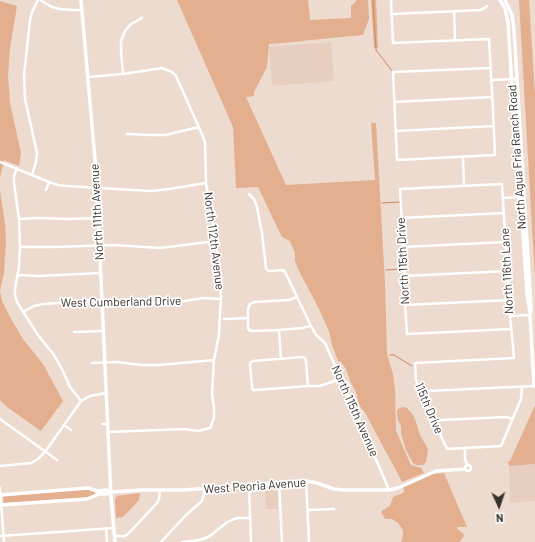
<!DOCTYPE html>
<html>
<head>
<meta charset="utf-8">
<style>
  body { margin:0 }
  #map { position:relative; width:535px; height:542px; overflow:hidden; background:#eedbcf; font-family:Barlow,sans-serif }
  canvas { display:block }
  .north { position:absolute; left:479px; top:486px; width:40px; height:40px; -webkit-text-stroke:3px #fff; paint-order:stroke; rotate:177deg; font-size:11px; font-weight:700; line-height:16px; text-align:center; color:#39312d }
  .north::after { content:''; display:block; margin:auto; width:14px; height:18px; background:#39312d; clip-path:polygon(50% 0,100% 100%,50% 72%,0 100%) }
</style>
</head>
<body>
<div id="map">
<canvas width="535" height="542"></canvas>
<div class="north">N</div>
</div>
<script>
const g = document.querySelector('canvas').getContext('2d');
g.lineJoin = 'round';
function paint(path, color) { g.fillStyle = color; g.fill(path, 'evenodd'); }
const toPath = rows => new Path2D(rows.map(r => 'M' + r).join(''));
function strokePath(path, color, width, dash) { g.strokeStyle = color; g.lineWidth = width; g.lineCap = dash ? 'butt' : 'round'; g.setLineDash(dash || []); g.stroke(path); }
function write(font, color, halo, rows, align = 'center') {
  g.font = font + ' Barlow,sans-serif'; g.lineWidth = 3.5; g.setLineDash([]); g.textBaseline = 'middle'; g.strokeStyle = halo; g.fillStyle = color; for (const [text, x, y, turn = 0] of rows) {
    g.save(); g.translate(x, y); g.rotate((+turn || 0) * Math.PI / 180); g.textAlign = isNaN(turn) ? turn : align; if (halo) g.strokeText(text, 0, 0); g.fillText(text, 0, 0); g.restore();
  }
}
paint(toPath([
  [331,42,334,81,272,86,269,47],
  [535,464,535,501,510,503,509,466],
  [277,485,278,509,266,509,265,486]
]), '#e7cebf');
paint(toPath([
  [177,0,308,0,310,20,351,18,351,6,357,0,368,0,369,19,363,35,331,38,293,42,269,44,267,67,254,92,254,96,246,97,286,185,375,180,371,123,376,123,385,283,387,354,393,374,395,389,396,431,411,465,421,468,422,469,424,473,402,482,398,474,372,426,365,412,362,409,359,405,356,392,350,381,346,369,341,362,338,361,332,345,329,331,318,307,299,271,295,261,295,253,290,241,282,237,279,231,258,187,236,188,233,127],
  [371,0,376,0,378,48,374,48],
  [519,0,529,0,535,94,535,280],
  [0,1,17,6,10,48,8,75,10,103,21,153,19,166,4,160,0,178,0,190,5,224,6,241,4,273,0,291,2,301,10,317,23,339,43,364,63,401,41,431,7,407,0,400],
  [535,405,535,464,509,466,508,461,510,461],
  [403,407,407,408,413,415,416,422,420,435,428,449,427,456,426,462,423,465,416,465,413,463,406,450,401,433,401,426,398,420,397,414,397,410,400,408],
  [444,473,467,527,458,527,457,529,464,534,463,538,460,541,460,542,401,542,403,535,403,530,398,523,392,519,385,519,381,512,383,510,390,506,393,497,401,494,404,492,404,490,403,487,432,474],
  [89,489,95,492,95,495,90,497,4,503,3,500,3,497,5,496],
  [140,493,139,500,126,514,122,517,116,518,115,499,117,496]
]), '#e3af8f');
strokePath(toPath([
  [373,0,376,50,393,72],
  [382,203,400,202],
  [386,270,404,269],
  [390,355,394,355,412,366]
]), '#cb875b', 1);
strokePath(toPath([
  [40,0,52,7,60,9,72,10,82,10],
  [391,0,393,43,489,39,493,110,495,155,397,160,393,72,490,68],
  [454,11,455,40],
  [392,14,481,10,487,6],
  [123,74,121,52,121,41,125,31,131,24,142,18],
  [88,77,123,74,162,68,172,72,176,76,201,132,205,142,206,183,216,241,220,282,221,299,220,313,219,335,214,360,212,394,214,407,214,418,210,428,198,431,184,429,108,432],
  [491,80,517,79],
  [394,102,492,97],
  [396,131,493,126],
  [127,134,151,135,165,135,199,127],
  [463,157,464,186],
  [0,162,49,182,58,185,66,186,151,191,169,189,206,183],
  [17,168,14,176,14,183,19,219,20,247,19,267,15,289,15,296,17,302,38,335,54,355,63,371,70,387,81,401],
  [32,175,36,162,37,153,25,99,24,76,30,20,32,12,38,0],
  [46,190,49,182],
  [249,194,254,199,257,207,262,233,266,268,267,270,269,271,283,270,285,272,310,324,316,335,325,343,378,464,389,490],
  [503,198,520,197],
  [401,218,504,213],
  [19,219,39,218,70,219,98,218],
  [20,247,55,247,114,245,160,248,216,241],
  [403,247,505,242],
  [18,275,39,276,100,273],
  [405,276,507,271],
  [297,297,289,300,254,302,250,304,248,309,248,328,249,330,252,331,279,330,302,328,311,326],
  [405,305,509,300],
  [23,312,34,306,43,304,102,300,120,301,148,303,172,303,203,298,221,299],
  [510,316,530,315],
  [224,319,248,318],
  [511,329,407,334,405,305,405,276,400,189,502,184,510,316,513,346,514,358,415,363,416,380,418,386,447,449,501,446,521,399,522,387],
  [279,330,281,359],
  [74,332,103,331],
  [92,363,117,362,141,365,159,365,214,360],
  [308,386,306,361,305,358,302,357,253,361,251,362,250,364,252,387,253,390,256,390,308,386,319,386,329,383,340,379],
  [421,394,428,391,534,386],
  [0,419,57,460],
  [435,423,441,420,507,417,512,419],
  [102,424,108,424],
  [64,425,71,430],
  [465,448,465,459,467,465],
  '465 468a3 3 0 1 1 6 0a3 3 0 1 1-6 0Z',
  [0,466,31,463,38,459,45,452,81,401,90,396,106,393],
  [306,481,309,542],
  [279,483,282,542],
  [249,486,251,542],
  [0,488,4,542],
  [308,510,334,509],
  [106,528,107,542],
  [0,536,114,528],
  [114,536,125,536,129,533,157,503,159,499,160,490],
  [161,542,186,515,202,501,204,494,204,489],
  [182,542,193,541,203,539,210,536,226,523,232,520,237,518,250,518]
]), '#fff', 2.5);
strokePath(toPath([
  [81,0,96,171,111,497,115,542],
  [500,0,505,9,508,22,516,153,521,204,527,294,530,312],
  [505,0,512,15,514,30,531,307,530,315,534,386],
  [0,495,88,488,97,491,106,490,110,492],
  [0,505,87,499,99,494,107,494,111,492,143,490,183,490,306,481,317,483,334,489,343,490,389,490,398,488,436,471,465,469]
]), '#fff', 3.5);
write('12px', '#39312d', '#fff', [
  ["North Agua Fria Ranch Road",517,157,-94],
  ["North 111th Avenue",97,212,-93],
  ["North 112th Avenue",214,241,83],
  ["North 115th Drive",403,261,-93],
  ["North 116th Lane",507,271,-93],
  ["West Cumberland Drive",121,302,-1],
  ["115th Drive",429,408,67],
  ["North 115th Avenue",355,411,66],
  ["West Peoria Avenue",255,486,-4]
]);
</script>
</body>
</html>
